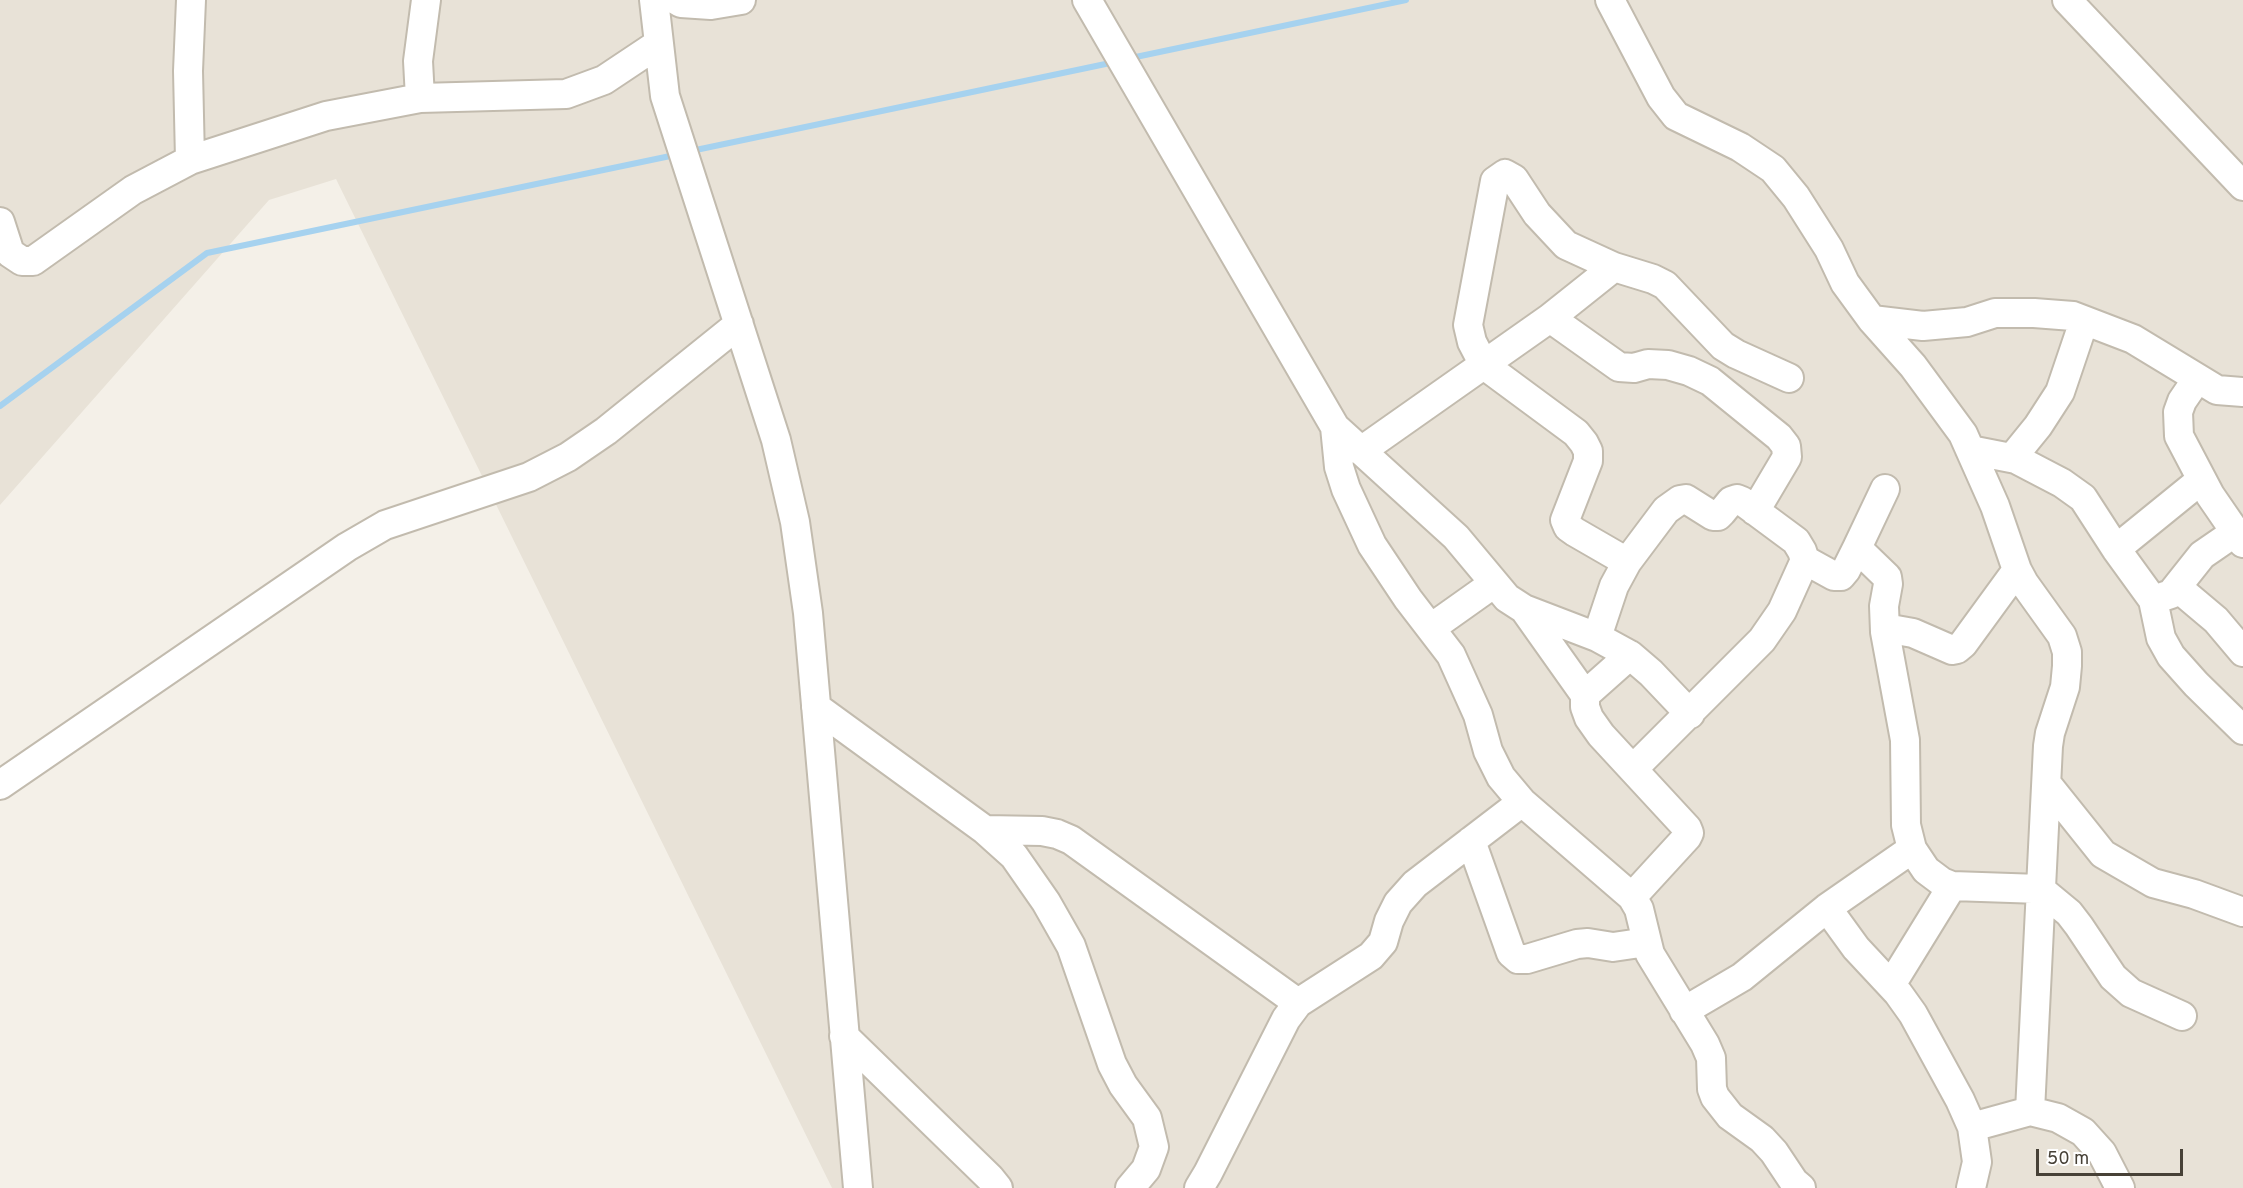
<!DOCTYPE html>
<html>
<head>
<meta charset="utf-8">
<style>
  body { margin:0 }
  #map { position:relative; width:2243px; height:1188px; overflow:hidden; background:#f4f0e8; font-family:Overpass,sans-serif }
  canvas { display:block }
  .scale { position:absolute; left:2036px; top:1149px; width:147px; height:27px; box-sizing:border-box; border:3px solid #474137; border-top:0; padding-left:8px; font-size:18px; line-height:21px; white-space:nowrap; color:#474137; -webkit-text-stroke:4px #fff; paint-order:stroke }
</style>
</head>
<body>
<div id="map">
<canvas width="2243" height="1188"></canvas>
<div class="scale">50 m</div>
</div>
<script>
const g = document.querySelector('canvas').getContext('2d');
g.lineJoin = 'round';
function paint(path, color) { g.fillStyle = color; g.fill(path, 'evenodd'); }
const toPath = rows => new Path2D(rows.map(r => 'M' + r).join(''));
function strokePath(path, color, width, dash) { g.strokeStyle = color; g.lineWidth = width; g.lineCap = dash ? 'butt' : 'round'; g.setLineDash(dash || []); g.stroke(path); }
paint(toPath([
  [0,0,2243,0,2243,1188,832,1188,336,179,269,200,0,505]
]), '#e8e2d7');
strokePath(toPath([
  [1131,58,1406,0],
  [691,151,1115,62],
  [0,406,207,253,675,155]
]), '#a6d2ef', 6);
const minor = toPath([
  [654,0,665,96,776,440,795,522,808,613,858,1188],
  [676,0,681,3,711,5,741,0],
  [1087,0,1335,427,1456,537,1507,598,1524,609,1597,637,1630,655,1651,673,1690,714],
  [1610,0,1661,97,1676,116,1740,147,1773,169,1796,197,1829,249,1845,283,1872,320,1913,366,1963,434,1995,506,2017,570,2024,583,2062,636,2067,652,2067,666,2065,687,2050,733,2048,746,2030,1111],
  [2067,0,2243,186],
  [420,98,418,61,426,0],
  [190,160,188,71,191,0],
  [0,222,10,253,22,261,33,261,133,190,190,160,326,116,420,98,566,94,604,80,658,44],
  [1550,318,1619,367,1634,368,1648,364,1668,365,1689,371,1710,381,1779,437,1786,446,1787,457,1755,511],
  [1872,320,1923,326,1967,322,1995,313,2034,313,2073,316,2133,339,2217,390,2243,392],
  [2197,379,2182,401,2178,412,2179,436,2210,495,2243,543],
  [1335,427,1339,467,1346,489,1372,545,1408,599,1451,655,1478,715,1488,751,1501,777,1522,802,1632,897,1639,909,1650,954,1705,1044,1711,1058,1712,1089,1715,1097,1730,1116,1762,1139,1774,1152,1794,1182,1801,1188],
  [1970,450,2016,459,2062,483,2083,498,2116,549,2153,600,2161,638,2171,656,2196,684,2243,730],
  [1361,451,1550,318,1614,267],
  [2012,458,2038,426,2060,392,2084,321],
  [1857,548,1887,577,1888,584,1884,606,1885,632,1905,740,1906,825,1912,849,1926,870,1942,882,1952,886,2040,889,2069,913,2079,926,2113,977,2131,993,2182,1016],
  [2116,549,2201,480],
  [1805,560,1834,576,1841,576,1846,570,1857,548,1885,489],
  [1627,562,1575,532,1568,527,1565,520,1588,461,1588,451,1584,443,1576,433,1484,365,1472,342,1468,325,1495,181,1505,174,1514,179,1537,214,1566,245,1614,267,1653,279,1665,285,1723,346,1736,354,1789,378],
  [2178,588,2216,620,2243,652],
  [2153,600,2171,594,2202,555,2234,533],
  [1524,609,1585,695,1585,707,1589,718,1601,735,1687,828,1689,833,1687,837,1632,897],
  [1431,628,1493,584],
  [1885,628,1913,633,1952,650,1957,649,1963,644,2017,570],
  [1597,637,1614,586,1627,562,1666,510,1680,500,1686,499,1713,516,1718,516,1722,512,1731,501,1737,499,1742,501,1796,541,1802,551,1805,560,1782,611,1762,640,1633,769],
  [1585,695,1630,655],
  [816,707,985,830,1014,856,1046,902,1071,946,1112,1064,1123,1085,1147,1118,1154,1147,1146,1169,1130,1188],
  [2047,784,2103,854,2153,883,2194,894,2243,912],
  [0,785,347,547,385,525,529,477,568,457,606,431,739,324],
  [985,830,1042,831,1057,834,1071,840,1298,1003],
  [1471,841,1511,953,1518,959,1527,959,1577,944,1588,943,1613,947,1647,942],
  [1827,908,1856,948,1898,993,1913,1014,1960,1100,1972,1127,1977,1162,1971,1188],
  [1891,985,1952,886],
  [1684,1011,1742,977,1827,908,1912,849],
  [844,1036,990,1178,998,1188],
  [1972,1127,2030,1111,2058,1118,2083,1132,2102,1153,2120,1188],
  [1199,1188,1208,1173,1286,1019,1298,1003,1371,956,1383,942,1389,921,1398,903,1415,884,1522,802]
]);
strokePath(minor, '#c2bbae', 32);
strokePath(minor, '#fff', 28);
</script>
</body>
</html>
